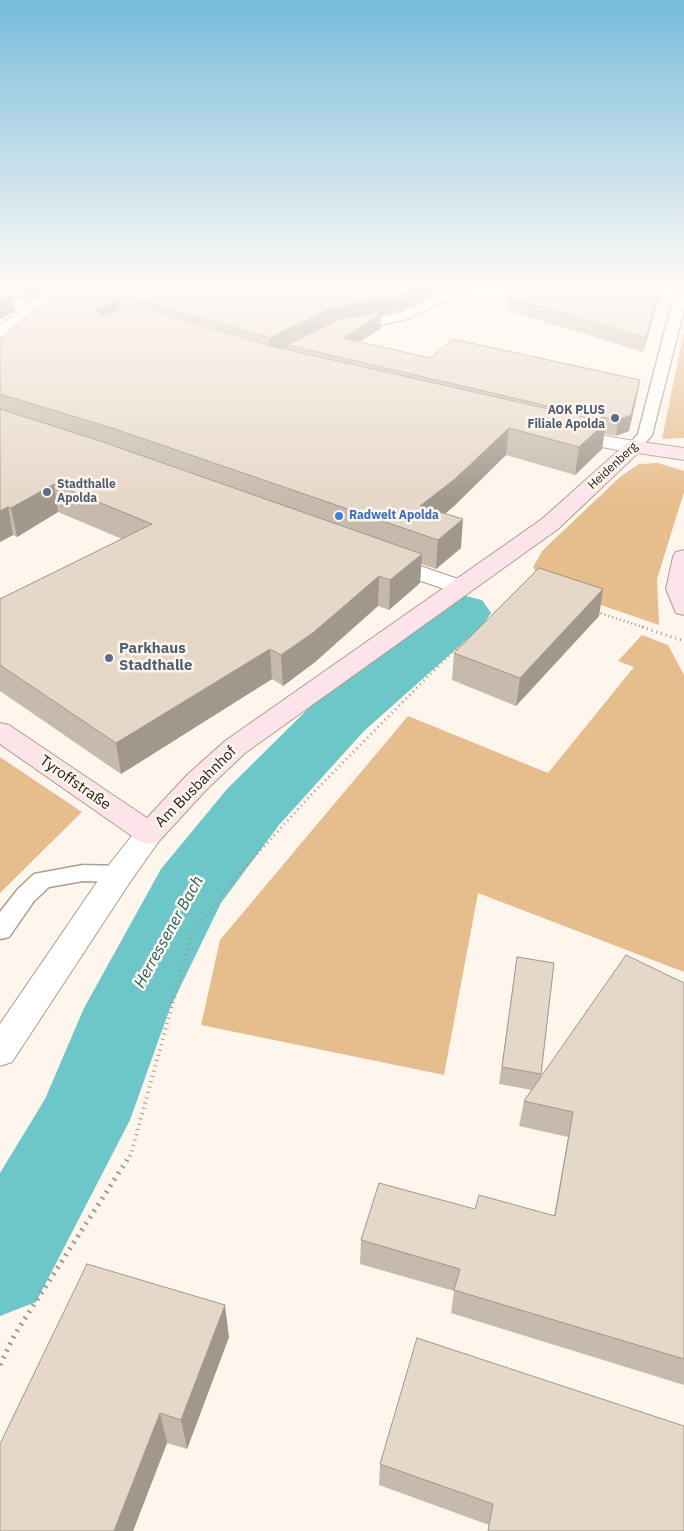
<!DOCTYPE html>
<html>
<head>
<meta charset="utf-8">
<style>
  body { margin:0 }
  canvas { display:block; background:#fef5ec }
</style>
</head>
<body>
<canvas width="684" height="1531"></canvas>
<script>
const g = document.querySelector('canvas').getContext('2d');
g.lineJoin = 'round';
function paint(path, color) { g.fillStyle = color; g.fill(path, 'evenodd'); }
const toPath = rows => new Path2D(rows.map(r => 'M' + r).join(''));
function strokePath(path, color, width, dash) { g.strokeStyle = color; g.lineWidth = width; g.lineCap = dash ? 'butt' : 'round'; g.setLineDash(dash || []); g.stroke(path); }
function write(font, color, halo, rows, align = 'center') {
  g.font = font + ' "IBM Plex Sans",sans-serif'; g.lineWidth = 5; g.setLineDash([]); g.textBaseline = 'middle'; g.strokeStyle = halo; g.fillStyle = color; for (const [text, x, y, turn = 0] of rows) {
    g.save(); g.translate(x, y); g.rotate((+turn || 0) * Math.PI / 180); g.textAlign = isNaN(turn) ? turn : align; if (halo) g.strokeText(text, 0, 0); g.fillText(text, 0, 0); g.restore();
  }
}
paint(toPath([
  [684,334,684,438,662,439,683,335],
  [658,463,684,471,684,492,657,579,659,625,543,585,533,567,543,550,621,476,639,464],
  [642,635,668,645,684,675,684,972,478,893,444,1075,201,1025,220,940,408,716,548,773,634,667,618,661],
  [0,757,82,812,0,893]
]), '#e6bd8c');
paint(toPath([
  [461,595,482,600,491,613,482,626,364,731,279,825,221,903,170,1008,130,1120,36,1302,0,1316,0,1173,45,1099,84,1008,161,869,227,789,316,701,440,600,461,595]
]), '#6dc6c7');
const lane = toPath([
  [456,288,472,288,406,319,353,331,347,327,349,324,398,313,456,288],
  [676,288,684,288,684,309,652,435,639,450,629,450,627,447,638,434,676,288],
  [83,865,119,866,127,868,131,874,127,880,119,882,83,881,49,887,34,901,9,937,0,939,0,912,18,889,34,874,83,865]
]);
const street = toPath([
  [58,288,77,288,36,313,6,337,0,339,0,326,24,307,58,288],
  [566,429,634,441,641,443,644,447,641,451,634,453,559,439,556,435,559,431,566,429],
  [385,554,467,582,470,587,467,592,459,594,377,566,374,561,377,556,385,554],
  [149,824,159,827,164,834,159,841,130,882,12,1062,0,1066,0,1024,108,866,139,827,149,824]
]);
const secondary = toPath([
  [634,441,684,448,684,460,638,453,558,529,245,753,207,789,159,841,149,844,139,841,0,744,0,723,9,725,147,818,187,775,225,741,542,519,627,443,634,441],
  [684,550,684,615,676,613,666,589,673,557,676,552,684,550]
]);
strokePath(lane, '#ab9e8f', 3);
strokePath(street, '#ab9e8f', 2);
strokePath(secondary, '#ab9e8f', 2);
strokePath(toPath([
  [597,612,646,628]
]), '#a29b93', 2.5, [1, 3]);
strokePath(toPath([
  [642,627,684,641],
  [247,865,309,797,462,642]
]), '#a29b93', 3, [1, 4]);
strokePath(toPath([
  [127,1161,131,1154,192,933,248,863]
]), '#a29b93', 4, [1, 4.5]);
strokePath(toPath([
  [0,1365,15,1334,127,1160]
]), '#a29b93', 5, [2, 5.5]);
paint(lane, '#fff');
paint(street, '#fff');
paint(secondary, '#fde4eb');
paint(toPath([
  [0,288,54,288,29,302,13,297,15,312,0,319],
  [75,288,446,288,398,311,381,315,380,329,360,342,430,358,637,395,629,431,616,436,604,434,602,449,575,475,506,455,453,507,445,514,461,548,436,569,421,564,420,583,389,610,378,606,315,662,283,686,272,679,121,774,0,691,0,599,122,539,58,512,17,537,13,535,0,542,0,339,76,290],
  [662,288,643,352,506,310,507,297],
  [603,589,599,616,516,706,452,680,454,653],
  [517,957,554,963,541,1077,684,983,684,1385,451,1313,454,1291,360,1264,361,1240,475,1209,554,1216,568,1137,519,1126,524,1101,532,1090,499,1084],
  [229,1337,187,1449,167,1443,133,1531,0,1531],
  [380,1464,684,1531,488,1531,489,1525,379,1485]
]), '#c6baac');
paint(toPath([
  [26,288,54,288,29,302],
  [414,288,446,288,398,311,381,315,380,329,343,352,287,345,287,347,270,355,270,338,329,309],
  [660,288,662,288,643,352,646,338],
  [12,295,15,312,0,319,0,301],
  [117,300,120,324,98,334,95,310],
  [640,380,637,395,629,431,616,436,618,420],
  [606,422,602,449,575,475,579,447],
  [509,428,506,455,453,507,419,534,420,506],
  [54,484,58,512,17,537,11,508],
  [8,507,13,535,0,542,0,511],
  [463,519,461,548,436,569,438,540],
  [422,554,420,583,389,610,390,580],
  [379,576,378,606,315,662,283,686,281,655],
  [603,589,599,616,516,706,520,678],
  [270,649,272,679,121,774,116,743],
  [225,1305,229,1337,187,1449,181,1420],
  [160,1413,167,1443,133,1531,114,1531]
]), '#a1978c');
const building = toPath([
  [60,288,68,288,117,300,95,310,102,316,134,305,271,346,606,422,579,447,509,428,455,479,420,506,463,519,438,540,115,429,0,394,0,339,60,288],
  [96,288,414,288,399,295,329,309,270,338,96,288],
  [518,288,660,288,646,338,507,297,518,288],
  [0,291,12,295,0,301,0,291],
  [376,313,381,314,343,338,430,358,453,339,640,380,631,415,618,420,578,413,287,345,338,320,376,313],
  [0,409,100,441,422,554,390,580,379,576,314,632,281,655,270,649,116,743,0,665,0,599,152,524,54,484,11,508,8,507,0,511,0,409],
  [539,568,603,589,520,678,454,653,539,568],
  [626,955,684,983,684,1359,454,1290,460,1269,361,1240,379,1183,475,1209,479,1195,555,1216,573,1112,524,1101,626,955],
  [517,957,554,963,541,1074,502,1067,517,957],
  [87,1264,225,1305,181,1420,160,1413,114,1531,0,1531,0,1444,87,1264],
  [417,1338,684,1426,684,1531,488,1531,493,1504,380,1464,417,1338]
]);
paint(building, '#e6d8c8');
strokePath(building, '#a1978c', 1);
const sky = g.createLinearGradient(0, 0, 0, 502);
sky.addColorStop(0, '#77bbdb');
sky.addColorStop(0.57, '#fffaf6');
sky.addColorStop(1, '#fffaf600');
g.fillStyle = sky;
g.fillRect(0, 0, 684, 502);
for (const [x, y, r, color] of [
  [615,418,5,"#5c6f8a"],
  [47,492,5,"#5c6f8a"],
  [339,516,5,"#3f7fe0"],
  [109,658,5,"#5c6f8a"]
]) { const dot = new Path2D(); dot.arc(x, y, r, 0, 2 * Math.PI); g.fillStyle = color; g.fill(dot); strokePath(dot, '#fef5ec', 2); }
write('bold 12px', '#4e5e75', '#fef5ec', [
  ["AOK PLUS",605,411],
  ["Filiale Apolda",605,425],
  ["Stadthalle",57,485,"left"],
  ["Apolda",57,499,"left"]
], 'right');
write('12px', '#1d1913', '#fef5ec', [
  ["Heidenberg",613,466,-43]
]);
write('bold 12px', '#366cbe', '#fef5ec', [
  ["Radwelt Apolda",349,516]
], 'left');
write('bold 15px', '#4e5e75', '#fef5ec', [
  ["Parkhaus",119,649],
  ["Stadthalle",119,666]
], 'left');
write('15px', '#1d1913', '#fef5ec', [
  ["Tyroffstraße",75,783,35],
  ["Am Busbahnhof",196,787,-45]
]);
write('italic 16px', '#1a6364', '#fef5ec', [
  ["Herressener Bach",169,932,-61]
]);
</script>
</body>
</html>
